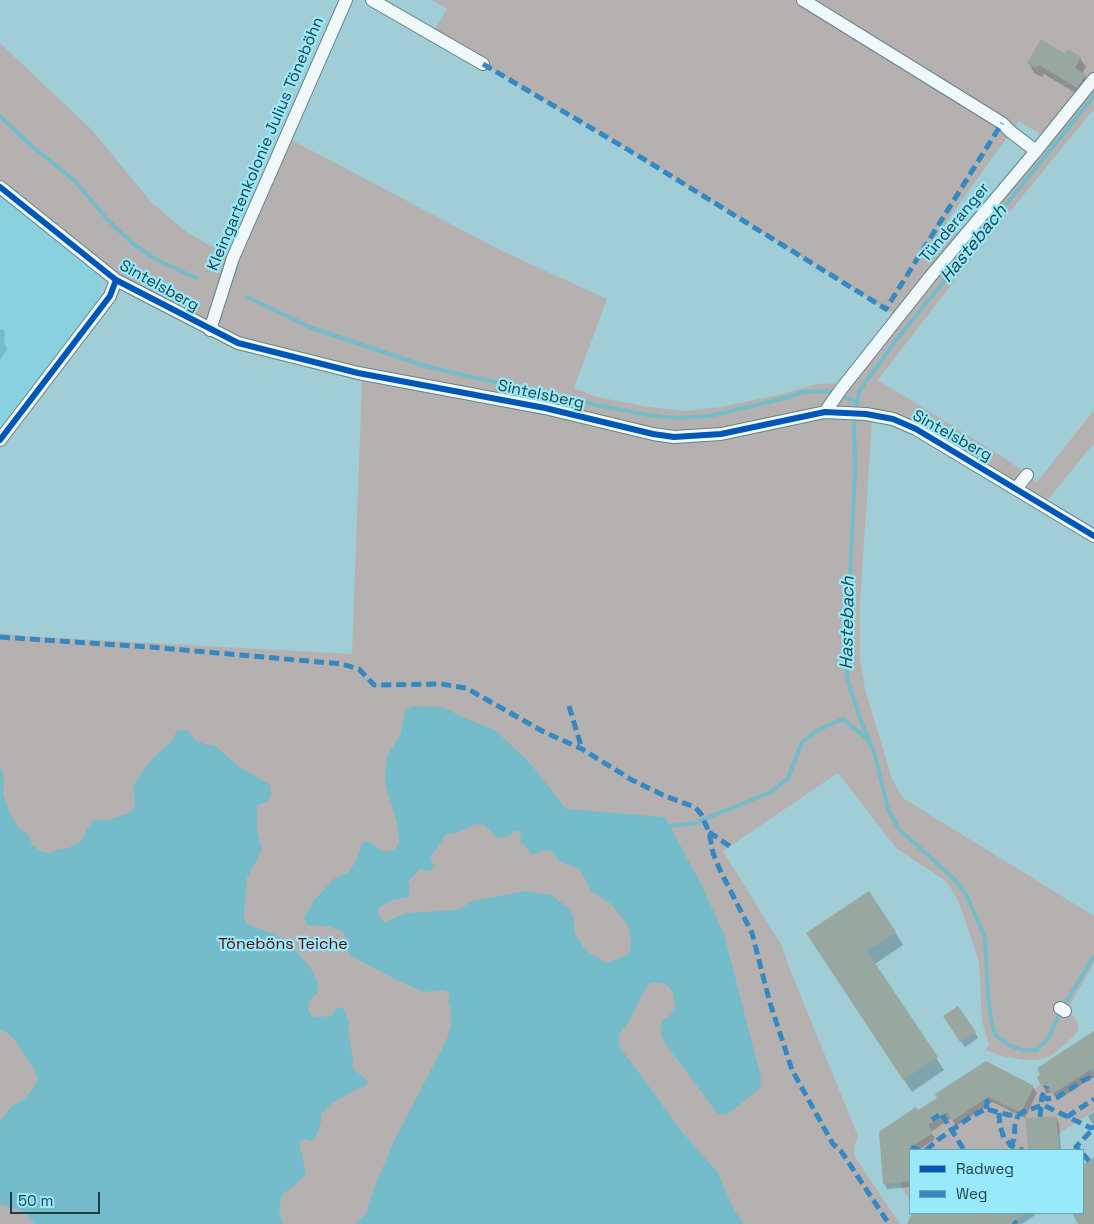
<!DOCTYPE html>
<html>
<head>
<meta charset="utf-8">
<style>
  body { margin:0 }
  #map { position:relative; width:1094px; height:1224px; overflow:hidden; background:#a1cdd6; font-family:"Space Grotesk",sans-serif }
  canvas { display:block }
  .legend { position:absolute; left:909px; top:1149px; width:175px; height:65px; box-sizing:border-box; background:#98e9f9; border:1px solid #67a5b1; margin:0; padding:6px 9px; list-style:none; font-size:15px; color:#1d3f45 }
  .legend li { display:flex; align-items:center; gap:10px; height:25px }
  .legend b { width:25px; border:1px solid #67a5b1 }
  .scale { position:absolute; left:10px; top:1192px; width:90px; height:22px; box-sizing:border-box; border:2px solid #1d3f45; border-top:0; padding-left:6px; font-size:15px; line-height:18px; white-space:nowrap; color:#1d3f45; -webkit-text-stroke:4px #98e9f9; paint-order:stroke }
</style>
</head>
<body>
<div id="map">
<canvas width="1094" height="1224"></canvas>
<ul class="legend">
<li><b style="height:6px;background:#0057b8"></b>Radweg</li>
<li><b style="height:6px;background:#3589c0"></b>Weg</li>
</ul>
<div class="scale">50 m</div>
</div>
<script>
const g = document.querySelector('canvas').getContext('2d');
g.lineJoin = 'round';
function paint(path, color) { g.fillStyle = color; g.fill(path, 'evenodd'); }
const toPath = rows => new Path2D(rows.map(r => 'M' + r).join(''));
function strokePath(path, color, width, dash) { g.strokeStyle = color; g.lineWidth = width; g.lineCap = dash ? 'butt' : 'round'; g.setLineDash(dash || []); g.stroke(path); }
function write(font, color, halo, rows, align = 'center') {
  g.font = font + ' "Space Grotesk",sans-serif'; g.lineWidth = 4.5; g.setLineDash([]); g.textBaseline = 'middle'; g.strokeStyle = halo; g.fillStyle = color; for (const [text, x, y, turn = 0] of rows) {
    g.save(); g.translate(x, y); g.rotate((+turn || 0) * Math.PI / 180); g.textAlign = isNaN(turn) ? turn : align; if (halo) g.strokeText(text, 0, 0); g.fillText(text, 0, 0); g.restore();
  }
}
paint(toPath([
  [0,195,96,273,102,287,100,298,0,434]
]), '#8ad1df');
paint(toPath([
  [432,0,1094,0,1094,109,971,259,878,380,1011,462,1037,482,1094,410,1094,443,1047,501,1029,491,1027,475,1010,481,875,410,720,430,674,431,654,429,324,360,231,334,214,319,201,320,117,273,0,186,0,43,92,130,152,203,188,233,232,258,286,137,500,250,607,299,574,388,597,397,649,407,682,411,722,407,782,394,817,384,839,383,894,314,642,158,432,34,447,9],
  [1019,121,1046,138,964,236,946,222],
  [362,380,533,412,650,439,818,418,834,418,844,420,872,421,860,603,860,660,865,689,892,779,903,798,1094,916,1094,963,1065,1014,1074,1016,1078,1024,1078,1030,1073,1037,1052,1055,1039,1060,1026,1060,1001,1056,986,1050,989,1045,982,1021,979,962,958,900,946,881,896,848,838,773,723,851,782,946,789,967,858,1136,854,1148,855,1157,900,1224,744,1224,733,1208,732,1224,0,1224,0,633,23,636,352,654],
  [1090,1070,1094,1073,1094,1111,1058,1134,1056,1116,1025,1118,1028,1150,912,1150,911,1147,933,1133,928,1124,947,1112,952,1120,988,1097,1026,1103,1033,1089,1040,1085,1042,1088,1047,1086,1053,1094],
  [910,1181,910,1200,902,1188,901,1182]
]), '#b5b1b1');
paint(toPath([
  [0,329,5,331,4,343,7,349,0,360],
  [413,706,443,707,464,718,495,730,529,762,566,809,665,817,701,884,724,934,761,1078,760,1088,732,1111,724,1115,717,1113,667,1046,661,1035,661,1024,665,1018,672,1014,675,1004,673,993,669,987,662,983,652,983,646,987,628,1023,619,1034,619,1046,683,1133,718,1173,733,1208,744,1224,355,1224,366,1214,374,1188,394,1141,447,1039,451,1025,451,1011,448,1002,450,993,444,990,423,992,397,980,349,955,347,948,347,939,342,931,328,926,307,925,304,918,315,899,335,878,349,872,357,859,362,843,368,841,384,852,394,850,399,843,397,822,385,783,387,756,400,736,405,710],
  [474,824,484,825,498,838,509,836,514,831,520,831,521,842,533,855,540,851,550,850,561,862,580,869,591,891,610,903,628,925,631,940,630,951,627,955,607,963,586,951,574,932,574,917,567,907,551,895,524,891,473,901,457,910,406,913,385,922,381,919,378,913,379,907,393,900,409,897,410,889,408,881,420,869,430,871,434,867,430,858,447,833,452,834,467,829],
  [188,730,195,740,204,744,214,745,238,766,270,785,271,796,267,802,257,805,257,831,262,850,247,878,244,915,247,924,271,933,283,940,296,951,310,967,318,983,317,994,310,1000,308,1009,312,1017,332,1016,335,1009,342,1007,349,1021,348,1032,353,1059,352,1067,368,1082,365,1086,353,1091,331,1104,321,1114,321,1123,316,1136,311,1141,307,1139,299,1141,306,1174,293,1187,282,1194,279,1210,283,1224,35,1224,23,1211,0,1204,0,1121,11,1107,24,1099,33,1089,38,1078,34,1069,16,1042,8,1033,0,1030,0,765,4,776,3,793,9,811,19,829,29,834,32,845,42,852,51,853,58,849,69,848,82,840,88,827,94,820,108,820,131,812,135,804,133,786,142,772,153,758,171,742,177,731]
]), '#74bcc9');
paint(toPath([
  [1065,55,1080,58,1086,67,1082,74,1085,76,1091,85,1082,97,1044,74,1042,77,1034,73,1029,63],
  [895,932,903,945,875,964,944,1070,912,1092,815,946],
  [948,1023,975,1032,978,1038,965,1047],
  [1094,1037,1094,1077,1057,1100,1052,1092,1047,1094,1038,1078],
  [1033,1087,1037,1093,1025,1118,992,1102,956,1126,951,1118,931,1132,935,1139,919,1150,910,1150,910,1187,887,1189,884,1183,918,1112],
  [1094,1112,1094,1126,1088,1116],
  [1056,1117,1059,1123,1061,1150,1029,1150,1026,1119],
  [914,1213,1034,1213,1035,1215,1022,1224,910,1224,909,1222]
]), '#0003');
strokePath(toPath([
  [1094,96,897,339,859,391,854,425,855,470,847,648,847,678,861,721,875,755,888,809,899,829,953,878,966,894,985,937,988,995,991,1019,995,1035,1009,1045,1022,1050,1036,1050,1048,1039,1063,1007,1094,956],
  [0,116,33,147,75,181,107,219,132,243,155,259,196,278],
  [247,297,312,328,422,365,467,376,529,389,601,406,654,416,678,418,709,416,782,399,803,392,829,391,857,402],
  [670,826,695,823,771,792,788,778,802,742,815,732,831,724,843,719,868,740]
]), '#74bcc9', 4);
paint(toPath([
  [1041,39,1065,54,1068,49,1081,57,1075,68,1086,75,1077,88,1039,65,1036,68,1027,63],
  [869,891,896,932,867,951,938,1057,903,1080,806,933],
  [958,1006,976,1032,960,1042,943,1016],
  [1094,1031,1094,1067,1052,1094,1047,1086,1042,1088,1037,1077,1040,1075,1037,1068],
  [986,1061,1034,1086,1021,1113,988,1097,952,1121,947,1112,928,1125,933,1133,911,1147,910,1181,883,1184,879,1132,916,1107,918,1110,937,1098,935,1094],
  [1056,1116,1059,1150,1028,1150,1025,1118],
  [1094,1157,1094,1224,1078,1224,1072,1213,1083,1213,1083,1165],
  [912,1213,1026,1213,1010,1224,907,1224]
]), '#98a8a0');
const minor = toPath([
  [372,0,483,64],
  [803,0,1002,123,1011,132,1036,151],
  [0,187,116,280,238,343,358,373,545,408,653,434,674,437,721,434,825,412,866,414,893,419,916,429,1094,536],
  [210,330,233,258,346,0],
  [825,412,842,388,930,277,1036,151,1094,79],
  [0,440,110,296,116,280],
  [1016,489,1027,475],
  [1060,1008,1065,1011]
]);
strokePath(minor, '#618288', 14);
strokePath(minor, '#f1f8f9', 12);
strokePath(toPath([
  [483,64,642,158,886,309,1002,123],
  [0,637,150,647,342,664,359,669,374,685,441,684,466,688,544,732,582,749,632,780,665,796,695,807,701,814,709,832,713,853,720,870,752,933,770,1003,792,1070,833,1144,841,1151,889,1224],
  [569,706,582,749],
  [709,832,731,847],
  [1042,1096,1047,1099,1058,1097,1084,1080,1089,1078,1094,1080],
  [986,1109,988,1097],
  [999,1113,1000,1126,1004,1138,1012,1146,1023,1150],
  [942,1115,964,1150],
  [1040,1117,1042,1096,1047,1086],
  [1067,1117,1094,1099],
  [932,1120,939,1115],
  [911,1147,919,1150],
  [1010,1148,1014,1139,1015,1125,1018,1115],
  [926,1150,939,1139,972,1116,986,1109,1009,1115,1018,1115,1025,1111,1043,1105,1091,1128,1094,1127],
  [1079,1150,1076,1147,1091,1131,1091,1128],
  [1083,1154,1089,1161],
  [1014,1221,1016,1224]
]), '#3589c0', 5, [10, 5]);
strokePath(toPath([
  [0,187,116,280,238,343,358,373,545,408,653,434,674,437,721,434,825,412,866,414,893,419,916,429,1094,536],
  [0,440,110,296,116,280]
]), '#0057b8', 6);
write('16px', '#1d3f45', '#98e9f9', [
  ["Kleingartenkolonie Julius Töneböhn",266,144,-67],
  ["Tünderanger",955,223,-50],
  ["Sintelsberg",159,286,29],
  ["Sintelsberg",541,395,12],
  ["Sintelsberg",952,436,29]
]);
write('16px', '#590600', '#98e9f9', [
  ["Töneböns Teiche",283,945]
]);
write('italic 18px', '#1d454c', '#98e9f9', [
  ["Hastebach",974,244,-51],
  ["Hastebach",848,623,-89]
]);
</script>
</body>
</html>
